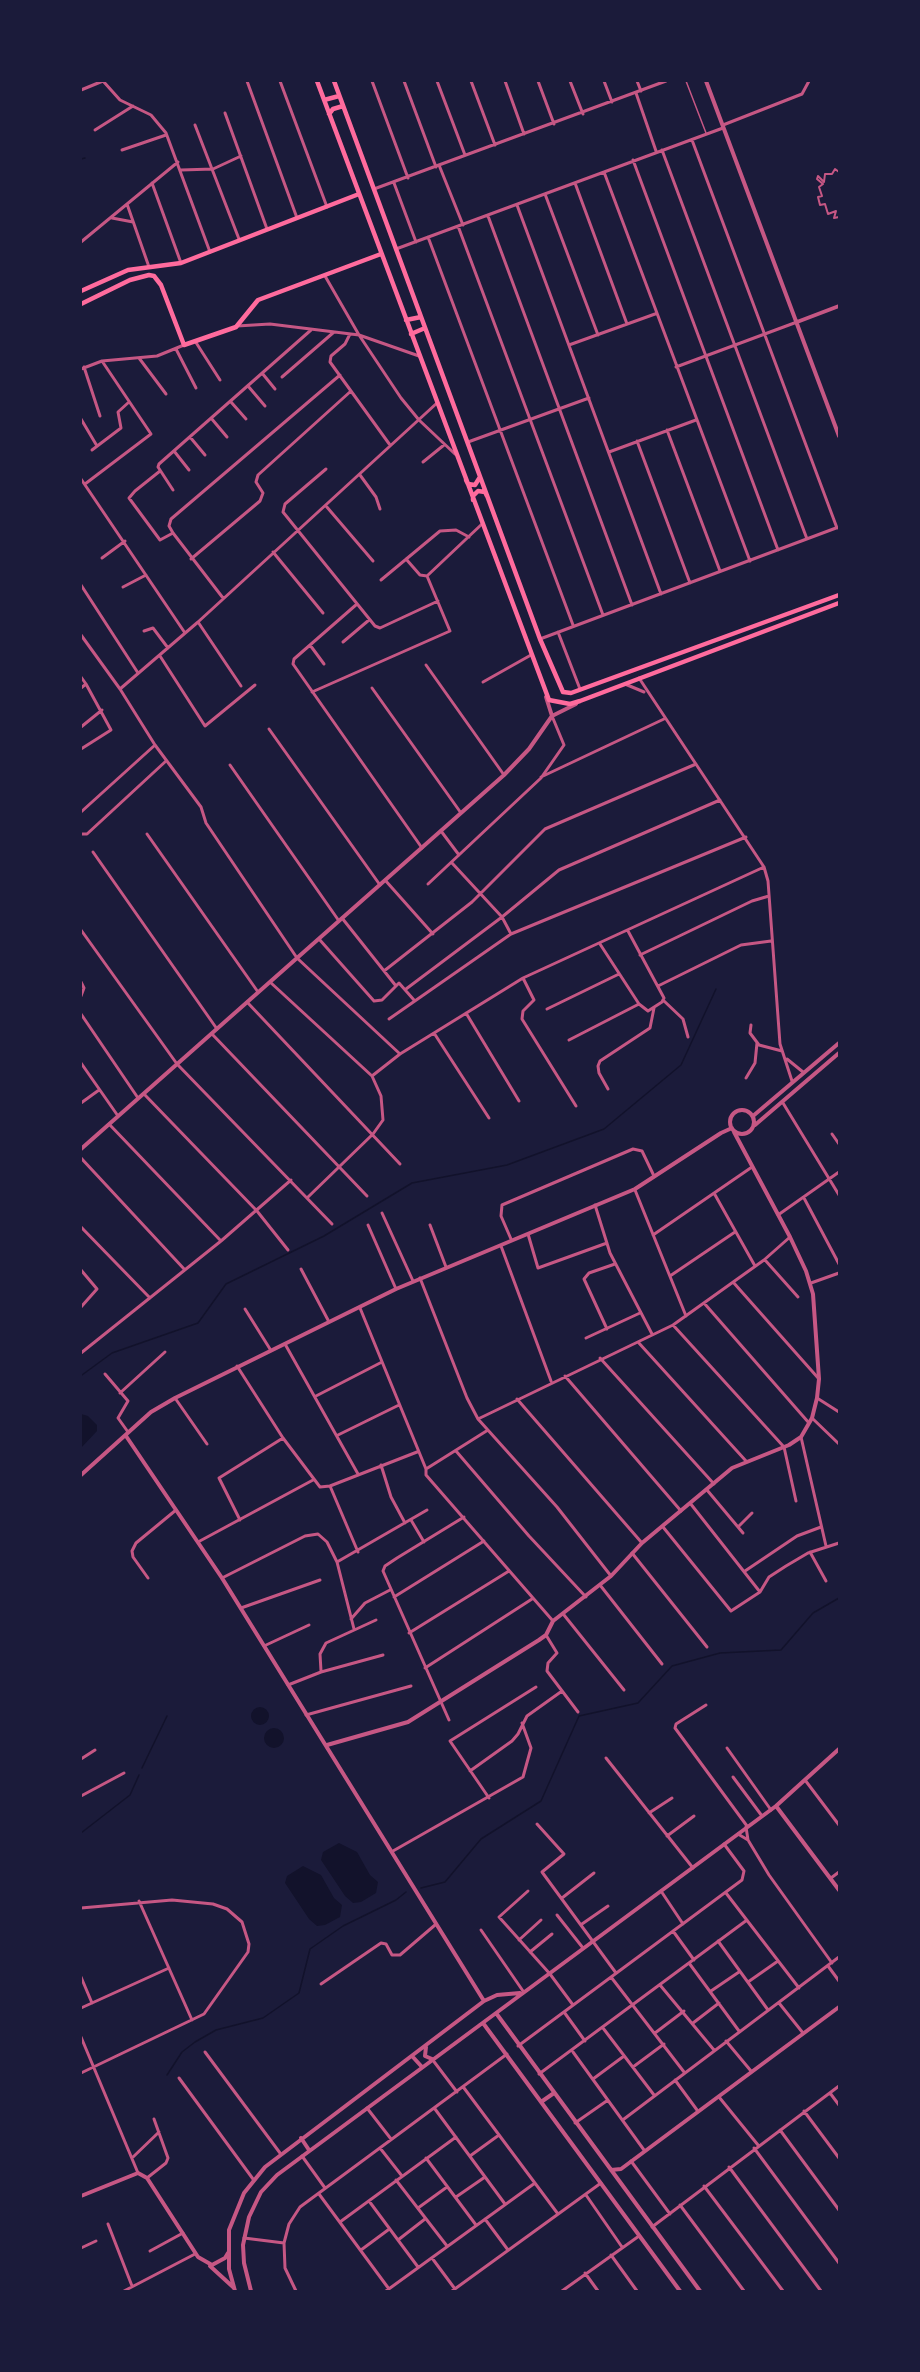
<!DOCTYPE html>
<html>
<head>
<meta charset="utf-8">
<style>
  body { margin:0 }
  #map { position:relative; width:920px; height:2372px; overflow:hidden; background:#1b1b3a; font-family:Karla,sans-serif }
  canvas { display:block }
  .frame { position:absolute; inset:0; border:82px solid #1b1b3a; pointer-events:none }
</style>
</head>
<body>
<div id="map">
<canvas width="920" height="2372"></canvas>
<div class="frame"></div>
</div>
<script>
const g = document.querySelector('canvas').getContext('2d');
g.lineJoin = 'round';
function paint(path, color) { g.fillStyle = color; g.fill(path, 'evenodd'); }
const toPath = rows => new Path2D(rows.map(r => 'M' + r).join(''));
function strokePath(path, color, width, dash) { g.strokeStyle = color; g.lineWidth = width; g.lineCap = dash ? 'butt' : 'round'; g.setLineDash(dash || []); g.stroke(path); }
paint(toPath([
  [81,1414,88,1416,97,1425,97,1431,81,1448],
  '251 1716a9 9 0 1 1 18 0a9 9 0 1 1-18 0Z',
  '264 1738a10 10 0 1 1 20 0a10 10 0 1 1-20 0Z',
  [339,1843,357,1852,370,1875,378,1882,376,1893,361,1902,353,1903,345,1896,321,1860,323,1852],
  [303,1866,321,1875,334,1898,342,1905,340,1917,325,1925,317,1926,309,1919,285,1883,287,1876]
]), '#12122b');
strokePath(toPath([
  [81,159,85,158],
  [82,1375,112,1353,198,1323,226,1284,324,1236,412,1183,507,1165,604,1129,681,1065,716,989],
  [142,1768,167,1716],
  [81,1833,130,1795,139,1775],
  [421,1888,445,1882,481,1839,541,1801,579,1716,638,1703,672,1666,720,1653,781,1650,813,1613,839,1598],
  [167,2075,182,2052,195,2042,216,2030,263,2018,299,1993,310,1949,343,1926,396,1900,406,1892]
]), '#12122b', 1.5);
strokePath(toPath([
  [686,81,706,133]
]), '#c65784', 1.5);
strokePath(toPath([
  [839,172,835,169,832,174,825,174,824,182,818,176,817,179,823,184,819,187,822,196,818,197,820,205,825,204,828,214,836,211,834,218,839,217]
]), '#c65784', 2);
strokePath(toPath([
  [103,81,120,100,151,115,166,133,210,252],
  [247,81,297,218],
  [280,81,327,207],
  [372,81,408,178],
  [404,81,436,167],
  [437,81,465,155],
  [471,81,495,145],
  [505,81,524,134],
  [538,81,554,124],
  [570,81,583,114],
  [604,81,612,102],
  [637,81,641,91],
  [81,90,103,81],
  [636,93,656,151],
  [225,113,267,229],
  [195,125,239,239],
  [723,125,802,94,809,81],
  [95,130,133,106],
  [692,140,837,528],
  [122,150,166,135],
  [662,150,807,539],
  [633,160,778,550],
  [439,165,463,225],
  [181,170,213,169,241,156],
  [604,172,750,561],
  [152,183,181,263],
  [394,183,416,242],
  [575,183,627,324],
  [374,189,666,81],
  [545,194,598,335],
  [127,204,149,267],
  [517,205,661,594],
  [488,216,632,605],
  [112,218,133,222],
  [458,226,603,615],
  [428,237,573,625],
  [81,242,178,162],
  [396,249,723,128],
  [325,276,359,335,401,398,419,420,455,454],
  [237,326,270,324,359,335,419,356],
  [350,334,345,344,331,356,330,362,390,445],
  [195,341,220,380],
  [569,345,655,314],
  [176,349,196,388],
  [139,358,166,394],
  [84,367,100,416],
  [676,367,797,322],
  [81,369,102,361,157,356,184,345],
  [262,373,275,389],
  [282,377,334,332],
  [248,386,265,406],
  [231,402,246,419],
  [211,418,227,437],
  [81,419,97,446],
  [667,430,720,571],
  [190,437,205,455],
  [637,441,690,583],
  [468,442,589,398],
  [92,450,121,428,118,412,129,402],
  [174,451,189,470],
  [609,452,696,420],
  [423,462,444,445],
  [326,469,285,504,283,512,375,626,380,628,438,601],
  [160,471,135,491,129,498,160,540,173,533],
  [360,475,376,497,380,509],
  [81,479,185,633],
  [85,484,151,434,102,361],
  [173,490,158,467,159,464,311,330],
  [326,506,373,561],
  [273,552,323,613],
  [102,558,125,541],
  [191,559,260,501,263,493,256,482,258,475,351,391],
  [427,576,482,524],
  [381,580,440,531,456,530,469,537],
  [81,585,138,673],
  [123,587,146,575],
  [223,598,173,533,169,526,171,519,340,375],
  [357,604,294,659,293,664,422,848],
  [198,622,241,686],
  [144,631,153,628,168,648],
  [558,632,580,689],
  [81,635,120,689,155,745,201,807,206,823,297,958,400,1054],
  [540,639,836,528],
  [343,642,369,620],
  [310,645,324,664],
  [160,656,205,726,255,685],
  [426,665,504,775],
  [81,677,86,684,81,688],
  [639,678,764,867,768,881,780,1044,792,1081],
  [483,682,531,655],
  [625,684,644,692],
  [372,688,461,813],
  [120,689,198,622,437,403],
  [312,692,450,631,427,576,420,575,406,559],
  [81,727,102,710],
  [269,729,380,885],
  [81,749,111,730,86,684],
  [230,765,339,921],
  [541,777,664,719],
  [81,812,155,745],
  [441,831,459,855],
  [81,834,87,834,166,761],
  [147,834,258,992],
  [93,852,217,1029],
  [452,863,502,917,511,934],
  [385,880,433,934],
  [428,884,541,778,564,745,552,716],
  [342,918,396,986,399,983,414,1000],
  [81,930,177,1064,332,1224],
  [319,939,374,1001,382,1000,396,986],
  [600,944,639,1004,648,1011,662,1002,664,998,628,931],
  [640,955,752,901,769,896],
  [384,971,472,902,545,829,696,764],
  [523,978,534,1000,523,1011,522,1019,576,1106],
  [81,982,84,988,81,996],
  [270,982,372,1076,381,1096,383,1120,373,1134,307,1198],
  [658,986,741,945,771,941],
  [406,989,502,917,559,870,720,800],
  [663,1000,683,1019,688,1037],
  [247,1002,400,1164],
  [547,1009,619,974],
  [466,1013,519,1101],
  [81,1014,138,1098],
  [389,1019,511,934,746,837],
  [751,1025,750,1033,759,1045,782,1051],
  [434,1033,489,1118],
  [212,1034,367,1196],
  [569,1040,639,1004],
  [787,1059,803,1072],
  [81,1063,118,1116],
  [372,1076,400,1054,523,978,764,867],
  [746,1078,755,1063,757,1043],
  [608,1089,599,1073,598,1066,600,1061,650,1028,654,1008],
  [144,1094,257,1211,288,1250],
  [81,1103,99,1090],
  [783,1103,839,1195],
  [109,1124,221,1241],
  [832,1134,839,1144],
  [81,1158,185,1270],
  [635,1190,686,1316],
  [714,1193,755,1266],
  [804,1198,839,1264],
  [595,1205,610,1253,652,1334],
  [382,1213,413,1281],
  [778,1215,839,1172],
  [368,1225,396,1289],
  [430,1225,446,1267],
  [81,1227,150,1298],
  [528,1234,538,1268,607,1243],
  [653,1235,752,1167],
  [511,1239,501,1216,502,1205,633,1149,642,1151,654,1176],
  [501,1246,551,1381],
  [765,1260,798,1297],
  [301,1269,328,1320],
  [81,1270,97,1289,81,1307],
  [670,1276,735,1232],
  [420,1278,467,1398,478,1419,557,1507,611,1576],
  [733,1282,819,1379],
  [811,1283,839,1273],
  [704,1303,809,1423],
  [360,1308,426,1469,426,1475,553,1621],
  [245,1309,270,1349],
  [673,1325,784,1447,796,1501],
  [607,1329,584,1279,589,1273,615,1264],
  [586,1338,640,1313],
  [638,1342,746,1461],
  [285,1344,358,1474],
  [81,1353,221,1241,291,1180],
  [600,1358,714,1484],
  [237,1366,283,1438,320,1487,330,1486,417,1452],
  [105,1374,128,1401,118,1418,128,1432],
  [565,1376,681,1511],
  [120,1393,165,1352],
  [316,1396,382,1362],
  [175,1398,207,1444],
  [817,1398,839,1412],
  [517,1399,642,1543],
  [812,1418,839,1444],
  [478,1419,673,1325,764,1260,790,1237],
  [338,1435,399,1405],
  [801,1437,826,1546],
  [456,1451,529,1536,586,1597],
  [381,1465,391,1497,405,1523],
  [426,1469,488,1430],
  [330,1486,358,1552],
  [707,1490,743,1533],
  [690,1503,760,1592],
  [240,1520,219,1478,283,1438],
  [411,1520,424,1542],
  [663,1527,731,1611,760,1592,769,1577,786,1566,808,1553,839,1543],
  [738,1527,752,1513],
  [198,1542,313,1480],
  [810,1552,826,1581],
  [632,1553,707,1647],
  [337,1562,427,1510],
  [745,1571,797,1536,821,1527],
  [148,1578,133,1557,132,1551,136,1543,176,1510],
  [222,1578,305,1536,318,1534,327,1542,337,1562,354,1629],
  [600,1585,662,1664],
  [394,1597,484,1541],
  [241,1608,320,1580],
  [564,1615,624,1690],
  [351,1619,365,1603,390,1590],
  [409,1633,509,1571],
  [546,1635,557,1653,548,1663,547,1671,578,1712],
  [264,1646,309,1625],
  [425,1668,532,1599],
  [321,1671,320,1654,326,1643,376,1620],
  [288,1685,321,1672,383,1655],
  [706,1705,676,1724,675,1728,747,1826],
  [306,1715,411,1686],
  [449,1720,383,1571,385,1566,397,1558,464,1517],
  [727,1748,771,1810],
  [606,1758,693,1868],
  [81,1759,95,1750],
  [470,1771,512,1741,518,1734,527,1716,562,1691],
  [733,1777,762,1816],
  [805,1780,839,1825],
  [81,1796,124,1773],
  [489,1798,450,1741,536,1687],
  [649,1813,672,1798],
  [537,1824,564,1854,542,1872,616,1973],
  [746,1827,748,1840],
  [738,1834,748,1840,769,1875,832,1963],
  [667,1836,694,1816],
  [393,1851,523,1777,531,1748,522,1723],
  [831,1878,839,1872],
  [528,1891,499,1917,550,1974,573,2005],
  [661,1891,683,1924],
  [726,1893,799,1988],
  [562,1898,594,1873],
  [139,1901,192,2020],
  [81,1908,172,1900,213,1904,227,1909,242,1922,249,1944,248,1952,204,2014,81,2073],
  [557,1915,583,1948],
  [582,1924,608,1906],
  [481,1930,523,1991],
  [673,1931,694,1960],
  [519,1940,541,1920],
  [718,1941,768,2010],
  [530,1952,552,1934],
  [689,1963,739,2031],
  [828,1966,839,1981],
  [81,1977,92,2003],
  [611,1977,684,2072],
  [748,1982,778,1961],
  [321,1984,381,1943,386,1944,392,1955,400,1955,435,1925],
  [660,1985,714,2050],
  [711,1991,739,1972],
  [779,2003,803,2033],
  [81,2008,169,1968],
  [564,2012,585,2041],
  [693,2023,719,2003],
  [603,2028,654,2095],
  [655,2033,684,2011],
  [81,2037,138,2173],
  [726,2041,751,2071],
  [518,2046,742,1880,744,1871,724,1844],
  [205,2052,280,2153],
  [573,2052,644,2150],
  [432,2059,457,2092],
  [633,2067,664,2044],
  [539,2074,747,1920],
  [179,2078,253,2179],
  [593,2079,624,2056],
  [675,2080,697,2110],
  [464,2088,558,2214],
  [830,2093,839,2105],
  [719,2097,758,2145],
  [367,2108,391,2139],
  [435,2109,505,2204],
  [804,2111,839,2158],
  [624,2119,839,1957],
  [575,2123,608,2100],
  [780,2130,839,2210],
  [380,2148,402,2176],
  [754,2148,839,2263],
  [302,2156,325,2188],
  [470,2156,499,2135],
  [132,2158,159,2132],
  [426,2158,476,2225],
  [631,2161,670,2214],
  [729,2167,821,2291],
  [147,2178,166,2163,168,2158,154,2119],
  [396,2180,447,2246],
  [704,2186,783,2291],
  [319,2194,389,2289],
  [586,2195,622,2247],
  [456,2197,485,2177],
  [369,2201,418,2267],
  [680,2205,744,2291],
  [418,2208,447,2187],
  [485,2219,508,2250],
  [340,2222,456,2137],
  [108,2224,132,2286],
  [652,2227,839,2086],
  [244,2238,284,2243],
  [398,2240,425,2219],
  [81,2248,96,2241],
  [361,2250,388,2230],
  [150,2251,183,2233],
  [611,2255,637,2291],
  [432,2258,455,2289],
  [585,2273,598,2291],
  [124,2291,195,2254],
  [296,2291,285,2268,284,2243,289,2224,300,2207,507,2054],
  [386,2291,535,2183],
  [452,2291,601,2183],
  [562,2291,639,2236]
]), '#c65784', 3);
strokePath(toPath([
  [706,81,839,436],
  [797,322,839,306],
  [546,697,552,716],
  '730 1122a12 12 0 1 1 24 0a12 12 0 1 1-24 0Z',
  [753,1116,839,1043],
  [755,1125,839,1053],
  [81,1149,504,775,529,749,552,716,576,704],
  [126,1436,222,1578,484,2001],
  [81,1475,151,1412,175,1398,396,1289,635,1189,721,1133,732,1128],
  [327,1745,408,1722,539,1640,546,1635,553,1621,611,1576,642,1543,732,1468,789,1445,801,1437,812,1418,817,1398,819,1379,813,1294,806,1271,790,1237,734,1132],
  [776,1806,839,1890],
  [496,2013,700,2291],
  [483,2023,680,2291],
  [426,2047,425,2056,432,2059],
  [412,2056,422,2067],
  [541,2102,554,2093],
  [301,2138,309,2150],
  [611,2170,621,2169,839,2007],
  [81,2196,138,2173,147,2178,198,2257,212,2265,225,2258,228,2253],
  [210,2266,233,2287],
  [235,2291,229,2269,229,2230,244,2193,265,2167,484,2001,497,1995,520,1993],
  [251,2291,244,2263,243,2245,249,2217,261,2192,277,2175,776,1806,839,1749]
]), '#c65784', 4);
strokePath(toPath([
  [317,81,549,700,570,704,580,701,839,603],
  [334,81,540,639,563,692,571,693,839,595],
  [324,100,339,96],
  [329,114,333,109,343,106],
  [81,291,128,270,181,263,359,194],
  [81,304,130,280,149,275,154,276,161,285,184,345,236,327,258,300,381,254],
  [406,320,421,317],
  [411,334,425,328],
  [466,480,468,484,475,485,480,477],
  [473,500,473,496,478,491,485,492,487,496]
]), '#ff6b9d', 4.5);
</script>
</body>
</html>
